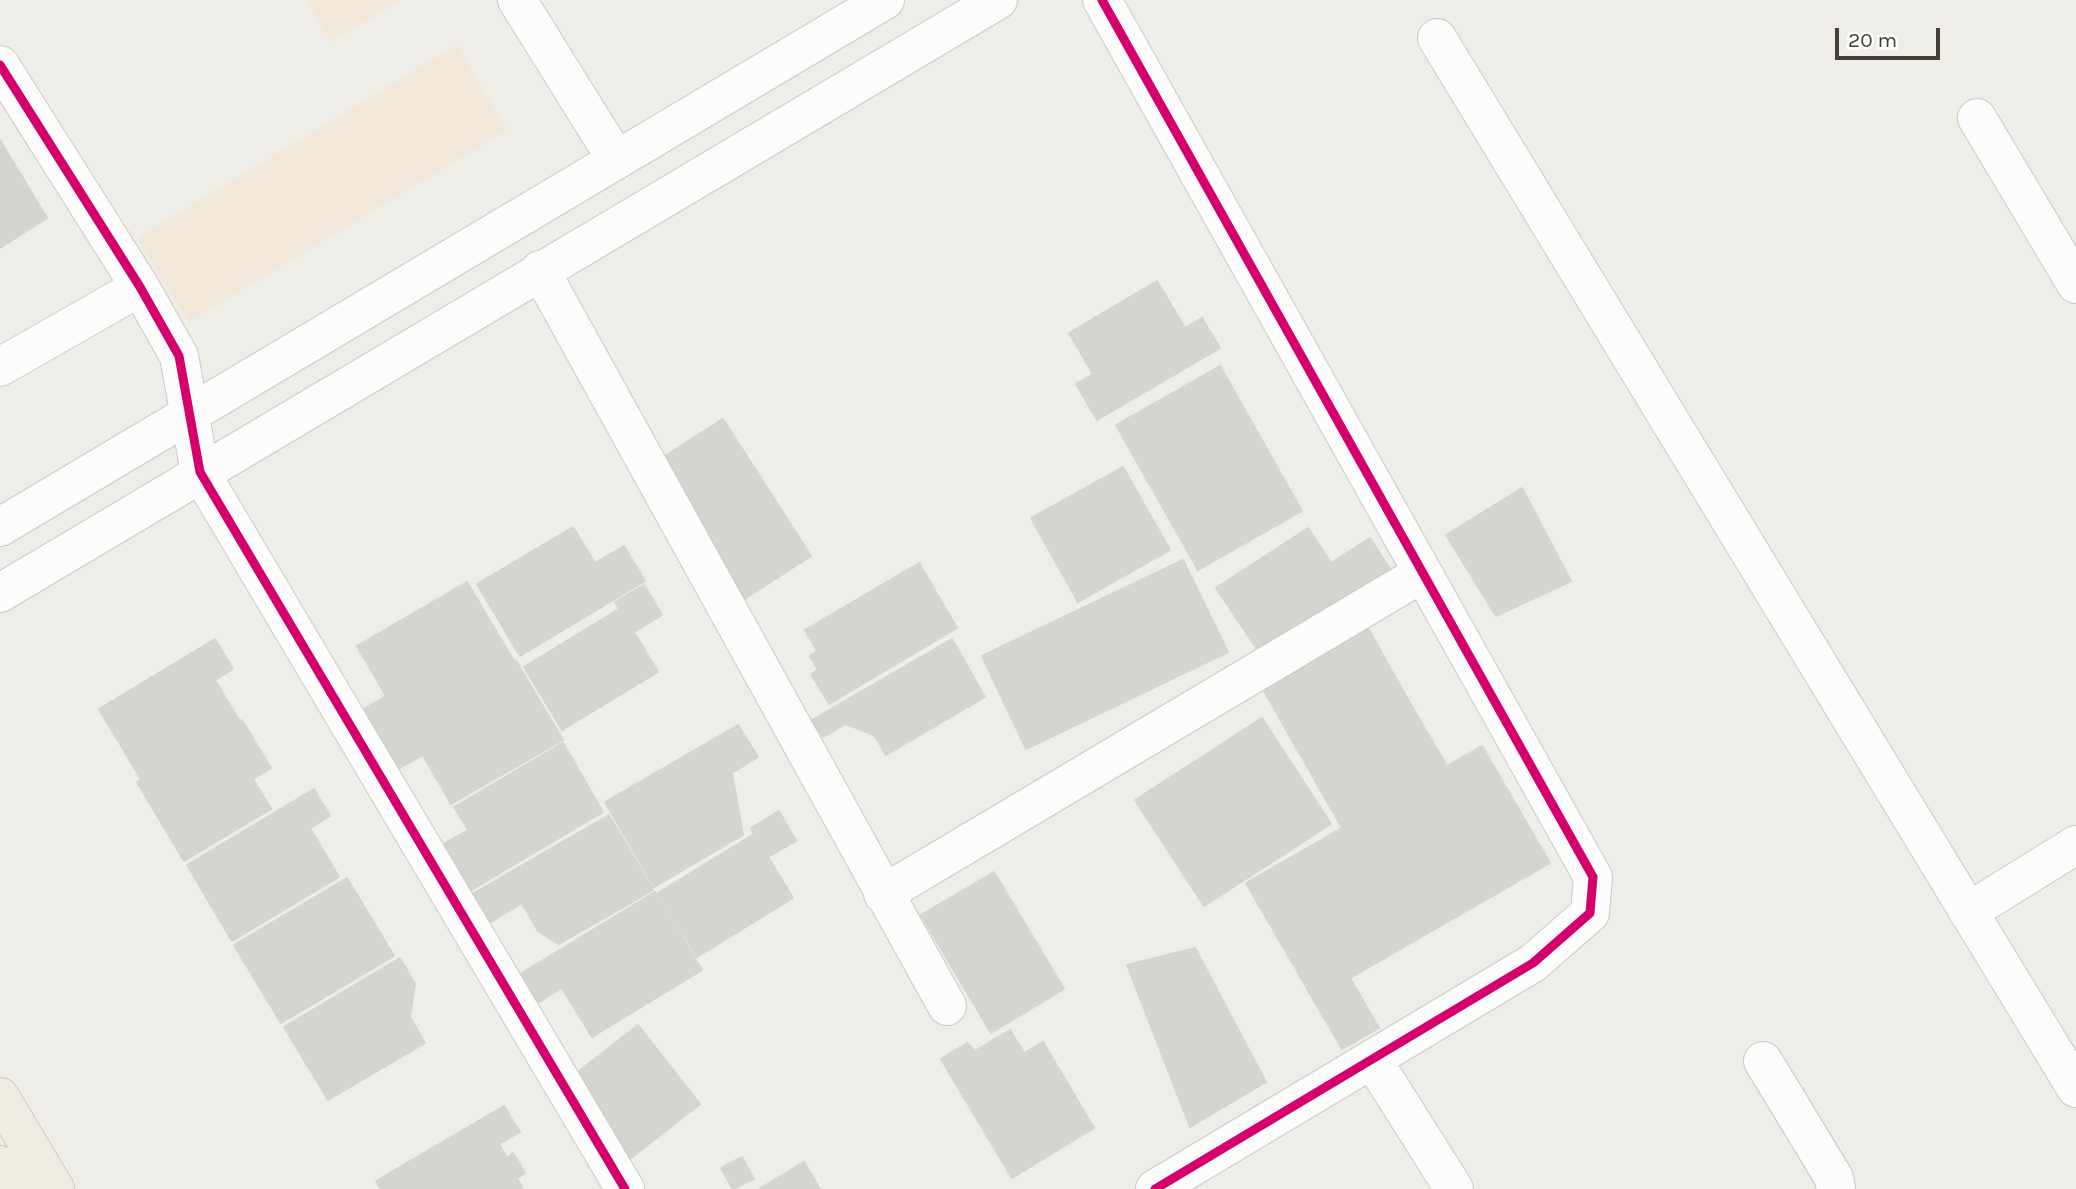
<!DOCTYPE html>
<html>
<head>
<meta charset="utf-8">
<style>
  body { margin:0 }
  #map { position:relative; width:2076px; height:1189px; overflow:hidden; background:#eeede8; font-family:Karla,sans-serif }
  canvas { display:block }
  .scale { position:absolute; left:1835px; top:28px; width:105px; height:32px; box-sizing:border-box; border:4px solid #443e34; border-top:0; padding-left:9px; font-size:21px; line-height:24px; white-space:nowrap; color:#443e34; -webkit-text-stroke:5px #fff; paint-order:stroke }
</style>
</head>
<body>
<div id="map">
<canvas width="2076" height="1189"></canvas>
<div class="scale">20 m</div>
</div>
<script>
const g = document.querySelector('canvas').getContext('2d');
g.lineJoin = 'round';
function paint(path, color) { g.fillStyle = color; g.fill(path, 'evenodd'); }
const toPath = rows => new Path2D(rows.map(r => 'M' + r).join(''));
function strokePath(path, color, width, dash) { g.strokeStyle = color; g.lineWidth = width; g.lineCap = dash ? 'butt' : 'round'; g.setLineDash(dash || []); g.stroke(path); }
paint(toPath([
  [306,0,401,0,331,42],
  [457,45,507,130,189,322,137,238]
]), '#f1e8da');
const building = toPath([
  [0,140,47,218,0,248,0,140],
  [1157,281,1185,328,1202,318,1220,348,1097,420,1076,384,1093,374,1069,333,1157,281],
  [1220,366,1302,511,1198,570,1116,425,1220,366],
  [723,419,811,556,743,600,654,463,723,419],
  [1123,467,1170,550,1078,602,1031,518,1123,467],
  [1522,488,1571,581,1496,616,1446,535,1522,488],
  [573,527,595,563,624,546,645,581,520,656,477,584,573,527],
  [1308,528,1331,563,1370,538,1391,571,1261,655,1216,588,1308,528],
  [1183,560,1228,652,1026,749,982,656,1183,560],
  [919,563,957,628,829,704,811,674,818,670,810,656,817,651,805,630,919,563],
  [467,582,514,661,378,740,362,710,386,696,357,646,467,582],
  [644,585,662,615,634,632,658,672,562,730,524,667,619,609,615,602,644,585],
  [1364,621,1406,696,1301,756,1259,682,1364,621],
  [215,639,233,669,215,680,239,720,141,779,99,709,215,639],
  [952,639,985,697,886,755,874,735,846,724,823,737,812,720,952,639],
  [516,661,563,740,451,804,423,755,398,769,381,740,516,661],
  [1406,696,1447,766,1482,746,1550,863,1350,978,1379,1028,1342,1049,1246,883,1342,828,1301,756,1406,696],
  [1262,718,1331,824,1204,906,1135,800,1262,718],
  [242,720,271,768,253,779,271,809,184,861,137,782,242,720],
  [738,725,758,757,732,773,743,835,654,887,605,802,738,725],
  [563,743,603,812,468,892,440,846,468,830,454,807,563,743],
  [314,789,330,816,310,828,339,877,232,941,187,865,314,789],
  [779,811,796,841,768,857,793,898,697,957,658,893,754,834,751,828,779,811],
  [609,815,653,890,559,944,538,931,522,903,486,925,469,896,609,815],
  [994,872,1064,989,991,1033,921,915,994,872],
  [347,878,394,956,281,1023,234,945,347,878],
  [655,892,702,970,592,1037,562,988,529,1008,512,979,655,892],
  [1195,948,1266,1082,1190,1127,1127,965,1195,948],
  [400,958,415,984,410,1017,425,1043,328,1100,284,1027,400,958],
  [638,1025,700,1104,626,1162,564,1083,638,1025],
  [1010,1030,1024,1053,1043,1042,1094,1128,1012,1178,941,1059,967,1043,975,1051,1010,1030],
  [504,1106,520,1132,499,1144,507,1158,513,1153,525,1173,517,1178,523,1189,381,1189,376,1181,504,1106],
  [742,1157,754,1179,733,1189,721,1168,742,1157],
  [804,1162,820,1189,759,1189,804,1162]
]);
paint(building, '#d6d4cf');
strokePath(building, '#d6d4ce', 2);
const minor = toPath([
  [517,0,616,159],
  [1102,0,1593,877,1590,913,1533,963,1155,1189],
  [1437,38,2076,1088],
  [0,65,140,287,179,356,200,472,625,1189],
  [1977,118,2076,284],
  [540,270,947,1006],
  [0,367,140,287],
  [0,527,885,0],
  [0,593,998,0],
  [883,894,1421,574],
  [1968,912,2076,845],
  [1372,1059,1454,1189],
  [1763,1061,1834,1178,1836,1189]
]);
const primary = toPath([
  [0,1097,55,1189],
  [0,1165,14,1189]
]);
strokePath(minor, '#cbc9c4', 40);
strokePath(primary, '#d0c9b5', 40);
strokePath(minor, '#fcfcfc', 38);
strokePath(primary, '#f0ece3', 38);
strokePath(toPath([
  [1102,0,1593,877,1590,913,1533,963,1155,1189],
  [0,65,140,287,179,356,200,472,625,1189]
]), '#d6006c', 9);
</script>
</body>
</html>
